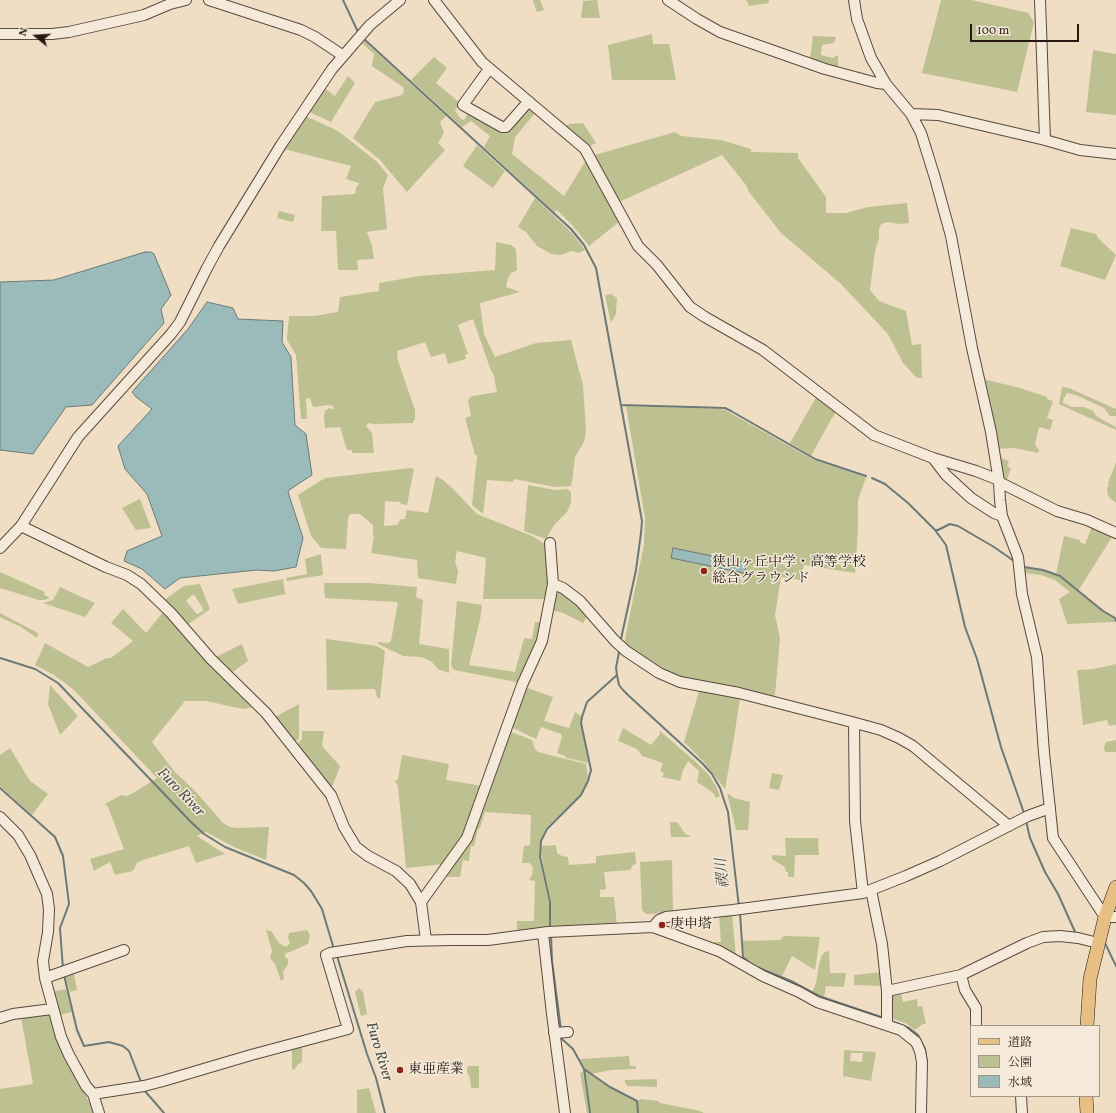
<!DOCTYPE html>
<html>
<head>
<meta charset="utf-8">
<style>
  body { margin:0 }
  #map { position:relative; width:1116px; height:1113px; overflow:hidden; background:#efdec4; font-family:Vollkorn,"Noto Serif JP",serif }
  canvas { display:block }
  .legend { position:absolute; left:970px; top:1025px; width:130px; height:72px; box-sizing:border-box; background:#f5ead9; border:1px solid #a2968a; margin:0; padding:5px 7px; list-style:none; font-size:12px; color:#261913 }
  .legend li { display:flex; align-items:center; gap:8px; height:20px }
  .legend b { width:20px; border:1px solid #a2968a }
  .north { position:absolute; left:16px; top:16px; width:40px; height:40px; -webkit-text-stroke:3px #f5ead9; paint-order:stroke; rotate:288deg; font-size:11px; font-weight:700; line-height:16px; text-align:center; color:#261913 }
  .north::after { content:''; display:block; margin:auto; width:14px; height:18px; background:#261913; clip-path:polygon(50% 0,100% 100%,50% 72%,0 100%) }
  .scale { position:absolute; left:970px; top:24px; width:109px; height:18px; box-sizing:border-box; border:2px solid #261913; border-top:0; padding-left:5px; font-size:12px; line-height:14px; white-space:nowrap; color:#261913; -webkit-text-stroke:3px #f5ead9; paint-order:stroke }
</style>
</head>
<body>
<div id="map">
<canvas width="1116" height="1113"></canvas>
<ul class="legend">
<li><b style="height:5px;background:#e8bf82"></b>道路</li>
<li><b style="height:11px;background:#bdc091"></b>公園</li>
<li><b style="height:11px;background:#9abbb9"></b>水域</li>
</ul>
<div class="north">N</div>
<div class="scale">100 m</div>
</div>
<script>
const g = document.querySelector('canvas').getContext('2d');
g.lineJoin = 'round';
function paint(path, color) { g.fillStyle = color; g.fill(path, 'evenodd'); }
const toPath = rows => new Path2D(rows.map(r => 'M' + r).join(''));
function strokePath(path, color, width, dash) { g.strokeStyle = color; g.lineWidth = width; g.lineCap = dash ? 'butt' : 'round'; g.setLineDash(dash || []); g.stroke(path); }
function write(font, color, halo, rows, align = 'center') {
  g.font = font + ' Vollkorn,"Noto Serif JP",serif'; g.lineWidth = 3; g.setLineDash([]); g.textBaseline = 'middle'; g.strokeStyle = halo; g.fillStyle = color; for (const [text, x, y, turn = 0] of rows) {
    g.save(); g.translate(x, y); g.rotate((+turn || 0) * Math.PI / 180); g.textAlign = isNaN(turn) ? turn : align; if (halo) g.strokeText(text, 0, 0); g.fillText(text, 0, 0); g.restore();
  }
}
paint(toPath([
  [533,0,540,0,544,10,537,12],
  [597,0,600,18,581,18,583,1],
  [746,0,769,0,769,3,749,6],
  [941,0,972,0,1028,13,1034,22,1017,92,922,73],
  [652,34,653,44,669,44,676,80,612,80,608,45],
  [813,36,836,37,834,43,822,45,821,55,834,58,835,56,838,56,838,68,810,59],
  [363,40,446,116,440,122,444,133,438,143,445,150,407,192,380,160,353,138,375,102,402,95,404,92,403,87,372,66,374,54,361,42],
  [1093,50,1116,54,1116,115,1086,112],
  [434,57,447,68,436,83,460,103,455,111,461,119,464,120,469,111,500,129,530,105,537,111,515,137,512,154,564,196,588,157,620,221,589,246,573,226,557,210,554,212,484,147,490,136,471,121,462,127,411,80],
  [348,76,355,83,331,122,307,111,323,87,335,96],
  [305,116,334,129,342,134,377,162,388,175,383,188,387,229,367,232,372,246,374,259,357,260,358,270,338,270,336,231,321,231,322,196,355,194,356,188,359,183,346,179,351,166,284,149],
  [583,123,596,143,586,148,563,127,569,124],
  [675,132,681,136,721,140,751,149,751,152,798,153,798,158,826,197,826,213,846,213,868,207,907,203,909,223,900,224,887,222,881,224,879,229,879,238,875,251,870,290,879,301,906,311,912,345,921,344,922,378,917,378,903,363,888,334,840,283,781,233,749,192,746,185,722,155,619,202,591,156],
  [477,145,505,171,493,188,463,166],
  [535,198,572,233,585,250,579,253,571,251,561,255,551,254,537,246,526,232,518,227],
  [279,211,295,215,293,222,277,218],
  [1071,228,1096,234,1098,238,1116,255,1105,280,1060,266],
  [496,242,511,245,516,249,517,270,511,273,508,278,506,287,520,292,480,303,484,334,495,357,536,343,571,340,583,385,586,431,584,442,575,457,572,482,571,486,555,487,514,479,513,482,487,480,483,514,472,505,477,457,477,455,475,455,465,418,471,416,468,401,470,397,473,396,497,392,493,373,491,371,473,319,458,325,468,354,465,355,466,359,448,364,445,353,431,357,425,342,397,351,398,357,397,358,415,410,415,419,413,423,374,424,368,423,366,426,372,433,374,453,353,453,351,450,347,450,340,427,325,428,324,416,325,411,329,408,334,410,333,406,328,405,313,407,310,398,306,399,307,419,301,419,296,355,287,340,287,337,289,316,314,316,338,312,340,297,379,291,379,283,419,276,495,270],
  [611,294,617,298,616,314,611,323,605,295],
  [983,379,1020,388,1047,397,1047,399,1053,401,1047,418,1053,420,1050,430,1039,427,1035,445,1039,450,1038,453,1014,448,996,449],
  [1062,387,1069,388,1116,409,1116,416,1110,416,1104,408,1076,395,1067,393,1063,400,1063,403,1071,407,1084,407,1093,411,1096,416,1116,427,1116,430,1059,404],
  [818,394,838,409,829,423,811,456,790,443],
  [626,406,719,409,725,410,814,460,866,477,858,500,858,528,855,573,804,565,800,580,781,577,775,615,780,638,775,695,771,698,672,675,664,671,624,644,644,544,645,518],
  [998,457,1009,461,1007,466,1011,468,1006,482,1003,480],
  [1116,462,1116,503,1110,498,1108,495,1107,489,1109,484,1108,483],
  [411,468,414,469,407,505,401,504,400,502,385,501,384,526,397,525,401,519,405,519,407,510,428,513,436,476,443,480,453,489,477,514,532,536,546,545,552,578,547,599,483,599,486,558,457,551,455,562,458,571,456,584,418,578,417,560,371,553,374,537,373,535,373,525,360,514,350,514,348,518,346,549,321,548,311,536,298,495,325,478],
  [528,485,555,490,568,489,571,492,571,503,567,512,554,525,546,539,524,531],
  [140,499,151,528,136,530,122,508],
  [1093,524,1114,534,1078,591,1060,576,1056,574,1064,536,1080,540,1080,542,1085,544],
  [321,554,323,575,287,581,286,578,307,574,305,559],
  [1023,567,1042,570,1060,576,1102,610,1115,618,1116,622,1067,624,1059,599,1070,592,1055,580,1041,575,1024,573],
  [0,572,45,592,44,595,50,598,44,600,39,600,0,588],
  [283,579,285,594,238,604,232,589],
  [324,583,370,583,417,587,416,597,423,600,419,644,449,649,449,673,438,669,431,661,421,657,403,656,378,644,378,642,388,643,391,641,398,602,325,598],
  [200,584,210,609,187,625,163,601,184,586],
  [192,595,194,595,203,608,203,611,197,614,186,601],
  [60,587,95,603,85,617,43,603,53,600],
  [560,589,589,614,583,623,563,613,551,610,556,590],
  [457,601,482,605,480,620,469,665,515,672,524,638,532,639,535,622,543,622,540,639,520,680,516,682,454,670,451,665],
  [123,609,146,633,164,611,254,707,243,709,206,701,185,701,152,742,174,771,196,792,223,823,230,827,236,828,269,827,266,860,234,847,206,832,197,836,225,854,196,863,189,846,143,860,137,863,133,871,115,875,110,862,94,871,90,859,124,849,108,807,105,804,121,795,127,796,135,792,157,778,73,689,54,675,35,665,45,643,88,667,107,658,111,658,133,641,111,623],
  [0,613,38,633,37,638,21,627,0,617],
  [326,639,377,646,385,651,380,699,377,697,375,689,327,690],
  [242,644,248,661,230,674,214,658],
  [1116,664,1116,725,1109,726,1107,720,1083,725,1077,670,1093,669],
  [50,685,78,716,60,735,48,704],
  [525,687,553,697,544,721,569,728,575,712,581,716,581,722,588,763,567,758,565,756,557,753,562,737,561,734,541,727,536,739,513,728,511,726],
  [700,688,739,696,740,698,733,744,725,789,704,762,684,742],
  [299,704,299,738,293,744,273,718],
  [623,728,651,745,660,734,660,731,697,763,708,774,716,786,720,796,716,798,712,792,697,782,699,771,688,761,683,770,680,781,662,777,664,773,660,771,663,764,660,762,642,756,637,749,618,741],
  [302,731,324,731,322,746,340,766,332,787,318,774,296,746,302,739],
  [511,732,532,740,535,749,538,752,586,764,588,777,584,790,579,796,546,828,541,840,539,858,549,903,549,928,517,933,517,921,534,921,535,881,529,880,532,875,533,867,529,863,522,863,524,846,530,845,531,815,485,812,480,828,478,829,474,846,471,846,469,861,463,860,460,877,443,877,457,855,508,733],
  [1116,740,1116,752,1105,752,1104,747,1106,742],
  [10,748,30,781,48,794,32,815,0,786,0,755],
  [402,755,449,764,446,780,483,786,467,831,444,864,406,868,398,786,395,781,398,779],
  [772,773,783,775,779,790,769,788],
  [727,793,734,798,750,802,748,830,736,830],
  [670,822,675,822,678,823,685,834,692,837,671,837],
  [785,838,818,838,819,855,795,855,794,877,788,877,788,872,786,872,785,867,772,859,772,855,786,856],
  [556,845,557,853,562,856,568,857,569,865,596,863,596,856,635,852,636,864,633,865,630,870,604,872,606,889,600,890,600,897,614,897,617,926,551,927,551,902,543,867,541,850,542,846],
  [672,860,673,913,646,914,642,910,640,862],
  [732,914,736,957,713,944,714,942,721,942,719,915],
  [266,930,271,931,279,943,286,947,290,943,288,938,289,933,307,930,310,935,308,944,285,954,285,957,288,959,288,964,283,972,284,979,281,981,275,964,270,958,272,951],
  [784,936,820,937,815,970,792,956,782,976,758,966,746,959,744,955,742,941,780,940],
  [829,951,830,973,846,973,844,987,826,986,824,997,812,992,816,983,819,965,822,955,825,952],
  [73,970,77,990,70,992,65,975],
  [882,972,883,986,854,985,854,975],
  [359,988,363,992,367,1014,361,1016,355,992],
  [66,989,72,1012,60,1015,55,1004,57,1001,56,999,52,992],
  [900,990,903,1002,917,999,918,1007,922,1006,926,1024,923,1024,915,1030,907,1024,889,1017,890,995],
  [47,1013,52,1015,65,1056,90,1104,93,1113,0,1113,0,1089,33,1084,21,1017],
  [302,1045,302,1061,301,1063,298,1064,295,1069,293,1070,292,1069,292,1050,294,1047],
  [844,1050,876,1052,871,1081,843,1076],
  [851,1053,863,1053,862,1062,850,1061],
  [629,1056,630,1066,636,1066,636,1069,611,1070,591,1074,610,1087,633,1098,637,1101,641,1099,658,1101,660,1103,700,1111,704,1113,590,1113,584,1068,580,1059],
  [469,1066,479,1066,479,1088,471,1088,470,1078,467,1072,467,1068],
  [583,1072,589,1113,587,1113,580,1073],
  [657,1079,657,1087,628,1086,625,1083,625,1080],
  [369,1088,376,1113,357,1113,357,1090]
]), '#bdc091');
const water = toPath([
  [145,252,151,252,154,254,171,295,161,309,164,323,92,405,66,407,33,454,0,450,0,282,54,280,145,252],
  [207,302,233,308,238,319,283,321,282,342,291,357,295,425,306,434,312,475,289,490,288,492,303,538,296,567,274,571,257,570,180,578,165,589,142,569,124,561,127,551,162,536,147,494,125,469,118,446,152,409,136,397,132,392,188,329,207,302],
  [673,548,747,563,744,573,671,558,673,548]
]);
paint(water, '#9abbb9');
strokePath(water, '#6c7a77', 1);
strokePath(toPath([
  [343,0,358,32],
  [364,39,571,229,584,245,596,268,642,521,641,533,636,570,621,639],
  [621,405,725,408,731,411,815,459,866,476],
  [872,478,885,484,908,503,935,530,946,545,965,627,977,659,1001,747,1024,813],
  [935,530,938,530,950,524,958,526,994,547,1014,561],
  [1024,567,1043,570,1060,576,1103,611,1115,618,1116,621],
  [619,652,616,668,617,675,619,685,623,690,629,696,702,763,712,774,720,788,728,812,739,907],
  [0,658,35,669,58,683,191,822,204,834,225,847,294,875,304,883,311,891,322,909,333,946],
  [0,788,55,837,63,856,69,904,60,928,63,969],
  [1026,821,1030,838,1045,872,1058,894,1076,934],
  [740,913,743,957,750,963],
  [550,929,550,902,540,857,541,841,547,829,581,795,588,781,591,770,581,723,582,717,587,702,617,675],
  [551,935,552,961,561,1030],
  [1104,941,1116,966],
  [337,956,367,1054,376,1078,385,1113],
  [757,967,791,981,819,996,884,1018],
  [64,975,77,1030,84,1046,109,1042,123,1046,129,1051,141,1082],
  [891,1021,909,1028,918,1035,925,1049,927,1062],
  [561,1036,562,1039,573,1049,584,1069,590,1113],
  [584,1069,610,1087,637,1101,638,1113],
  [144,1090,164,1113]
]), '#6c7a77', 2);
const minor = toPath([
  [209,0,301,30,315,37,342,55],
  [434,0,482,62,585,149,638,246,657,265,690,307,705,317,763,350,874,435,933,458,976,471,999,480],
  [668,0,697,19,720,32,825,69,877,83,886,84],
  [854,0,857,19,871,58,886,84,911,114,921,133,935,178,951,236,972,348,991,432,999,482,1000,500,1002,516,1018,557,1022,594,1037,657,1044,753,1053,838,1105,917,1116,917],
  [1040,0,1045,140],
  [0,34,52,34,69,32,144,15,170,4,186,0],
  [489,69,463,105,502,127,506,127,528,102],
  [911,114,938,115,1045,140,1080,150,1116,154],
  [933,458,946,475,971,498,994,513,1002,516],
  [999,482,1057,511,1087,520,1116,533],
  [21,526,106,567,127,575,141,584,171,613,211,659,266,713,331,795,344,827,356,847,368,856,396,871,410,884,421,902,426,940],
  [0,548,21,526,78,437,171,334,180,322,207,268,219,246,281,145,332,69,370,25,400,0],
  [553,584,563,588,580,601,615,641,626,651,659,673,680,682,739,693,852,722,881,730,899,738,913,746,1009,826],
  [854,723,855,821,863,893],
  [0,817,18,835,30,855,47,894,49,909,48,932,43,961,45,978,61,1037,69,1055,86,1086,93,1094,99,1113],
  [871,890,882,944,887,991,887,1025],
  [421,902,467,838,522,685,542,641,553,584,550,543],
  [653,927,719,951,763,976,799,992,817,1002,901,1030,916,1042,920,1051,922,1062,921,1113],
  [543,933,552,1014,565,1113],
  [961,975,965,990,976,1008,976,1026],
  [45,978,124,950],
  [887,991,961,975,1027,943,1043,937,1060,936,1078,938,1098,943],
  [0,1018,13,1014,52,1009],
  [554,1033,568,1032],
  [93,1094,144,1086,163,1081,251,1055,348,1029,326,955,330,953,407,941,451,940,488,940,548,932,653,927,659,920,666,917,733,910,863,893,906,876,940,861,1028,816,1050,808],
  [1021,1096,1022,1113]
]);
const major = toPath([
  [1087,1026,1090,979,1105,917,1116,887],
  [1086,1096,1087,1113]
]);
strokePath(minor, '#584a3f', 12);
strokePath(major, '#261913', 14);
strokePath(minor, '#f5ead9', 10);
strokePath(major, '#e8bf82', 13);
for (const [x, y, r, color] of [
  [704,571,4,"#8f2418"],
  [662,925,4,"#8f2418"],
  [400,1070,4,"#8f2418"]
]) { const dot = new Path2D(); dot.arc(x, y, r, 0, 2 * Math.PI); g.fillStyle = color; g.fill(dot); strokePath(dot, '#f5ead9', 1.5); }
write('14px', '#261913', '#f5ead9', [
  ["狭山ヶ丘中学・高等学校",712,563],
  ["総合グラウンド",712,579],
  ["庚申塔",670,925],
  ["東亜産業",408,1070]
], 'left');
write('italic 15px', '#4f524d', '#f5ead9', [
  ["Furo River",180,793,46],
  ["禊川",724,873,-96],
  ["Furo River",378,1052,73]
]);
</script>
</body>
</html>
